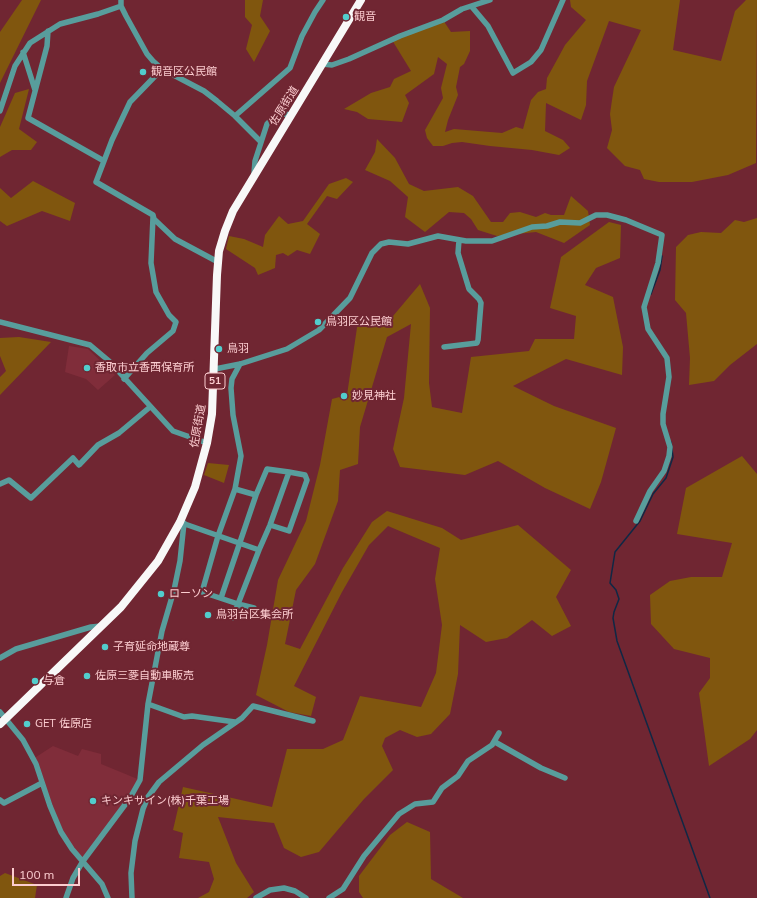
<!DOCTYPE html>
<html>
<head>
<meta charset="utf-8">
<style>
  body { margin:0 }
  #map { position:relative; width:757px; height:898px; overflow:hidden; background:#702632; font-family:Mulish,sans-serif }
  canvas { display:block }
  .scale { position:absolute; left:12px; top:868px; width:68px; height:18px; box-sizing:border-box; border:2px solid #fccdd0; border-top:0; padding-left:5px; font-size:12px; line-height:14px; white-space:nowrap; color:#fccdd0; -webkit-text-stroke:3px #702632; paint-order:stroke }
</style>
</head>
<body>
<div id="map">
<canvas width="757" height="898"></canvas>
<div class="scale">100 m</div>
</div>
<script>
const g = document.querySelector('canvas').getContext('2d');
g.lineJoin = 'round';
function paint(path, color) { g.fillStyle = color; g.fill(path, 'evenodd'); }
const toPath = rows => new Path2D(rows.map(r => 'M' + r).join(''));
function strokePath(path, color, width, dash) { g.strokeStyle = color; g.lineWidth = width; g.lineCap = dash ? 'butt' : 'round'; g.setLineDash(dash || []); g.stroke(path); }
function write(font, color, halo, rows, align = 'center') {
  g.font = font + ' Mulish,"Noto Sans JP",sans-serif'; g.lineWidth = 4; g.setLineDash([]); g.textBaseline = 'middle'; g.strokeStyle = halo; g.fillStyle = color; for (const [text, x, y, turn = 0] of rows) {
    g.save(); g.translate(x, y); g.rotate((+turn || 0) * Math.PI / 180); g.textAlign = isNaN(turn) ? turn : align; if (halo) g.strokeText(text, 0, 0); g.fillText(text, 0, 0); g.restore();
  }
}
paint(toPath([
  [69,346,88,349,115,375,98,390,86,379,65,372],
  [53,746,78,756,82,749,101,754,101,764,140,780,83,861,68,843,33,759]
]), '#802d3a');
paint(toPath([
  [22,0,41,0,0,83,0,32],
  [245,0,263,0,260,16,270,31,254,62,246,49,252,25,245,17],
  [570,0,680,0,673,50,721,61,735,11,746,0,757,0,756,163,728,175,692,182,659,182,644,179,640,170,625,166,607,148,612,130,610,114,612,100,614,87,641,30,609,21,587,81,586,105,581,120,546,103,545,131,563,140,570,148,559,155,532,150,490,146,462,142,452,143,443,146,433,146,427,138,425,130,443,98,441,88,447,64,438,57,434,74,405,95,409,103,402,122,368,119,357,112,344,109,371,93,390,87,394,79,411,71,392,40,443,20,451,32,470,31,470,51,464,64,460,67,456,87,458,95,448,120,445,132,454,129,502,133,516,127,523,129,531,100,538,92,546,89,547,78,558,58,565,45,586,20,571,7],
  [29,89,19,129,37,142,31,150,12,150,0,157,0,127,15,93],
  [377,139,395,158,409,184,424,191,458,187,473,196,491,222,503,222,510,213,520,212,536,217,545,213,551,215,564,215,571,196,588,211,590,225,564,243,536,232,497,236,478,230,471,219,464,213,449,212,425,232,405,217,408,197,390,181,365,170,375,152],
  [346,178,353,182,337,199,327,196,307,224,320,234,310,254,297,250,288,256,283,253,276,255,275,268,258,275,255,268,226,249,229,236,244,239,263,247,265,235,279,216,288,224,303,221,329,184],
  [33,181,75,203,70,221,42,211,7,226,0,221,0,188,11,198],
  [757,218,757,344,730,365,714,381,689,385,690,358,686,313,675,300,676,247,688,235,701,232,721,233,735,220,744,222],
  [609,222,621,225,620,258,596,268,585,285,613,297,623,347,622,375,566,359,513,386,554,406,616,428,601,482,590,509,545,488,498,461,465,475,400,467,393,449,404,398,411,324,387,337,360,427,358,464,340,470,338,501,315,564,296,590,285,644,300,649,343,568,372,522,387,511,442,528,461,540,518,525,571,570,556,597,571,626,552,636,532,620,507,638,486,642,460,625,458,674,450,714,431,734,417,737,400,730,385,738,382,746,393,770,364,799,319,852,301,857,284,848,274,823,218,817,236,863,254,892,247,898,198,898,209,892,214,879,209,862,179,858,183,833,173,830,183,787,272,807,287,749,323,749,343,740,360,696,421,707,436,673,442,625,435,579,440,548,388,526,369,545,342,592,294,686,316,697,311,716,289,712,256,695,267,645,278,580,306,521,320,465,332,399,347,395,358,321,388,322,420,284,430,308,429,383,432,407,462,413,471,357,529,351,535,339,574,339,576,316,550,308,561,257],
  [19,337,51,342,0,395,0,377,6,371,0,356,0,338],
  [742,456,757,474,757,730,750,739,709,766,699,693,710,678,710,658,674,649,651,624,650,595,670,581,691,577,722,577,732,543,677,534,686,488],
  [208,463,229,465,224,483,204,475],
  [407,822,430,832,431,879,463,898,363,898,359,892,359,876,390,835],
  [5,873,37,885,35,898,0,898,0,876]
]), '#80560e');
strokePath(toPath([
  [651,294,660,270,662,256],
  [671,442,673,457,666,478,653,494,640,521,615,552,610,583,616,590,619,599,614,612,613,618,617,641,710,898]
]), '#0f2845', 1.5);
strokePath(toPath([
  [121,0,121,6,126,16,147,54,153,61,162,69,204,91,217,101,235,116,261,142],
  [472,7,488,26,513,73,531,62,541,50,563,0],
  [48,31,47,46,28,118,104,161],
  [23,52,35,90],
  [322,64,332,65,349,59,400,36,443,20,462,9,490,0],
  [162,69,130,102,112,140,96,182,153,215,154,219,175,239,218,262],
  [0,111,15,66,30,43,60,24,98,14,121,6],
  [235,116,290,68,302,36,315,12,323,0],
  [254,174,255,161,267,124,274,117,283,114,291,115],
  [0,322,90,345,109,361,173,431,207,443],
  [444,347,477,343,478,340,481,303,479,299,469,289,458,253,459,240],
  [215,369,240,364,287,349,319,330,350,298,372,253,381,244,389,242,408,244,438,236,466,241,492,241,532,227,547,226,560,222,580,223,596,215,607,215,626,220,662,235,658,263,644,307,648,329,667,358,669,377,663,414,663,424,670,447,669,456,664,471,650,491,636,521],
  [124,379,147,353,173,331,176,322,169,315,156,292,151,263,153,217],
  [0,484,9,480,31,498,73,458,79,465,98,445,119,433,150,407],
  [235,489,241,456,233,415,231,388,232,379,240,364],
  [182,523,259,550],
  [270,525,289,531,307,480,305,475,289,472],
  [221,598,256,495],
  [233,618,238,604,259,550,270,525,289,472,267,469,256,495,235,489,218,536,202,592,238,604,254,608],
  [0,658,16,649,91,627,101,626],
  [148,704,184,717,192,716,235,722],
  [0,712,23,740,36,764,50,806,61,832,72,849,102,884,108,898],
  [495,742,541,768,565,778],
  [0,800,4,803,42,783],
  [66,898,73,878,83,861,130,798,140,780,148,704,162,631,174,590,180,561,184,523],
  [132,898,131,873,135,841,143,809,148,797,159,782,203,745,242,718,253,706,313,721],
  [256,898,270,890,284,888,295,891,306,898],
  [329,898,343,889,364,856,399,814,415,804,433,802,442,788,458,776,468,761,492,745,499,733]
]), '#589d9c', 5.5);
strokePath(toPath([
  [0,724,121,607,158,561,180,522,195,487,207,443,212,414,217,275,219,251,225,231,233,211,361,0]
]), '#f8f8f8', 8);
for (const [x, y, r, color] of [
  [346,17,4,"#52cdcc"],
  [143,72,4,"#52cdcc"],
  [318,322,4,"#52cdcc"],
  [219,349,4,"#52cdcc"],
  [87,368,4,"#52cdcc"],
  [344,396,4,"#52cdcc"],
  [161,594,4,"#52cdcc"],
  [208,615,4,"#52cdcc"],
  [105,647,4,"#52cdcc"],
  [87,676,4,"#52cdcc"],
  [35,681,4,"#52cdcc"],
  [27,724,4,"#52cdcc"],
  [93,801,4,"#52cdcc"]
]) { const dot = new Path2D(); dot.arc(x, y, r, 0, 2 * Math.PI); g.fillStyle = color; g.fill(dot); strokePath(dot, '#702632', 1.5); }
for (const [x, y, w] of [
  [215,381,20]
]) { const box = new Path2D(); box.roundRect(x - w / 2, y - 8, w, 16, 3); g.fillStyle = '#702632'; g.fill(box); strokePath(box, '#fccdd0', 1); }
write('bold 10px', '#fccdd0', null, [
  ["51",215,381]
]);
write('11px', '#fccdd0', '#702632', [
  ["観音",354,17],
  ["観音区公民館",151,72],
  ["鳥羽区公民館",326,322],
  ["鳥羽",227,349],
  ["香取市立香西保育所",95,368],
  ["妙見神社",352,396],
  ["ローソン",169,594],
  ["鳥羽台区集会所",216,615],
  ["子育延命地蔵尊",113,647],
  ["佐原三菱自動車販売",95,676],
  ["与倉",43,681],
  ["GET 佐原店",35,724],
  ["キンキサイン(株)千葉工場",101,801]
], 'left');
write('11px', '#fccdd0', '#702632', [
  ["佐原街道",284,106,-58],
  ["佐原街道",198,426,-80]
]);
</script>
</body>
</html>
